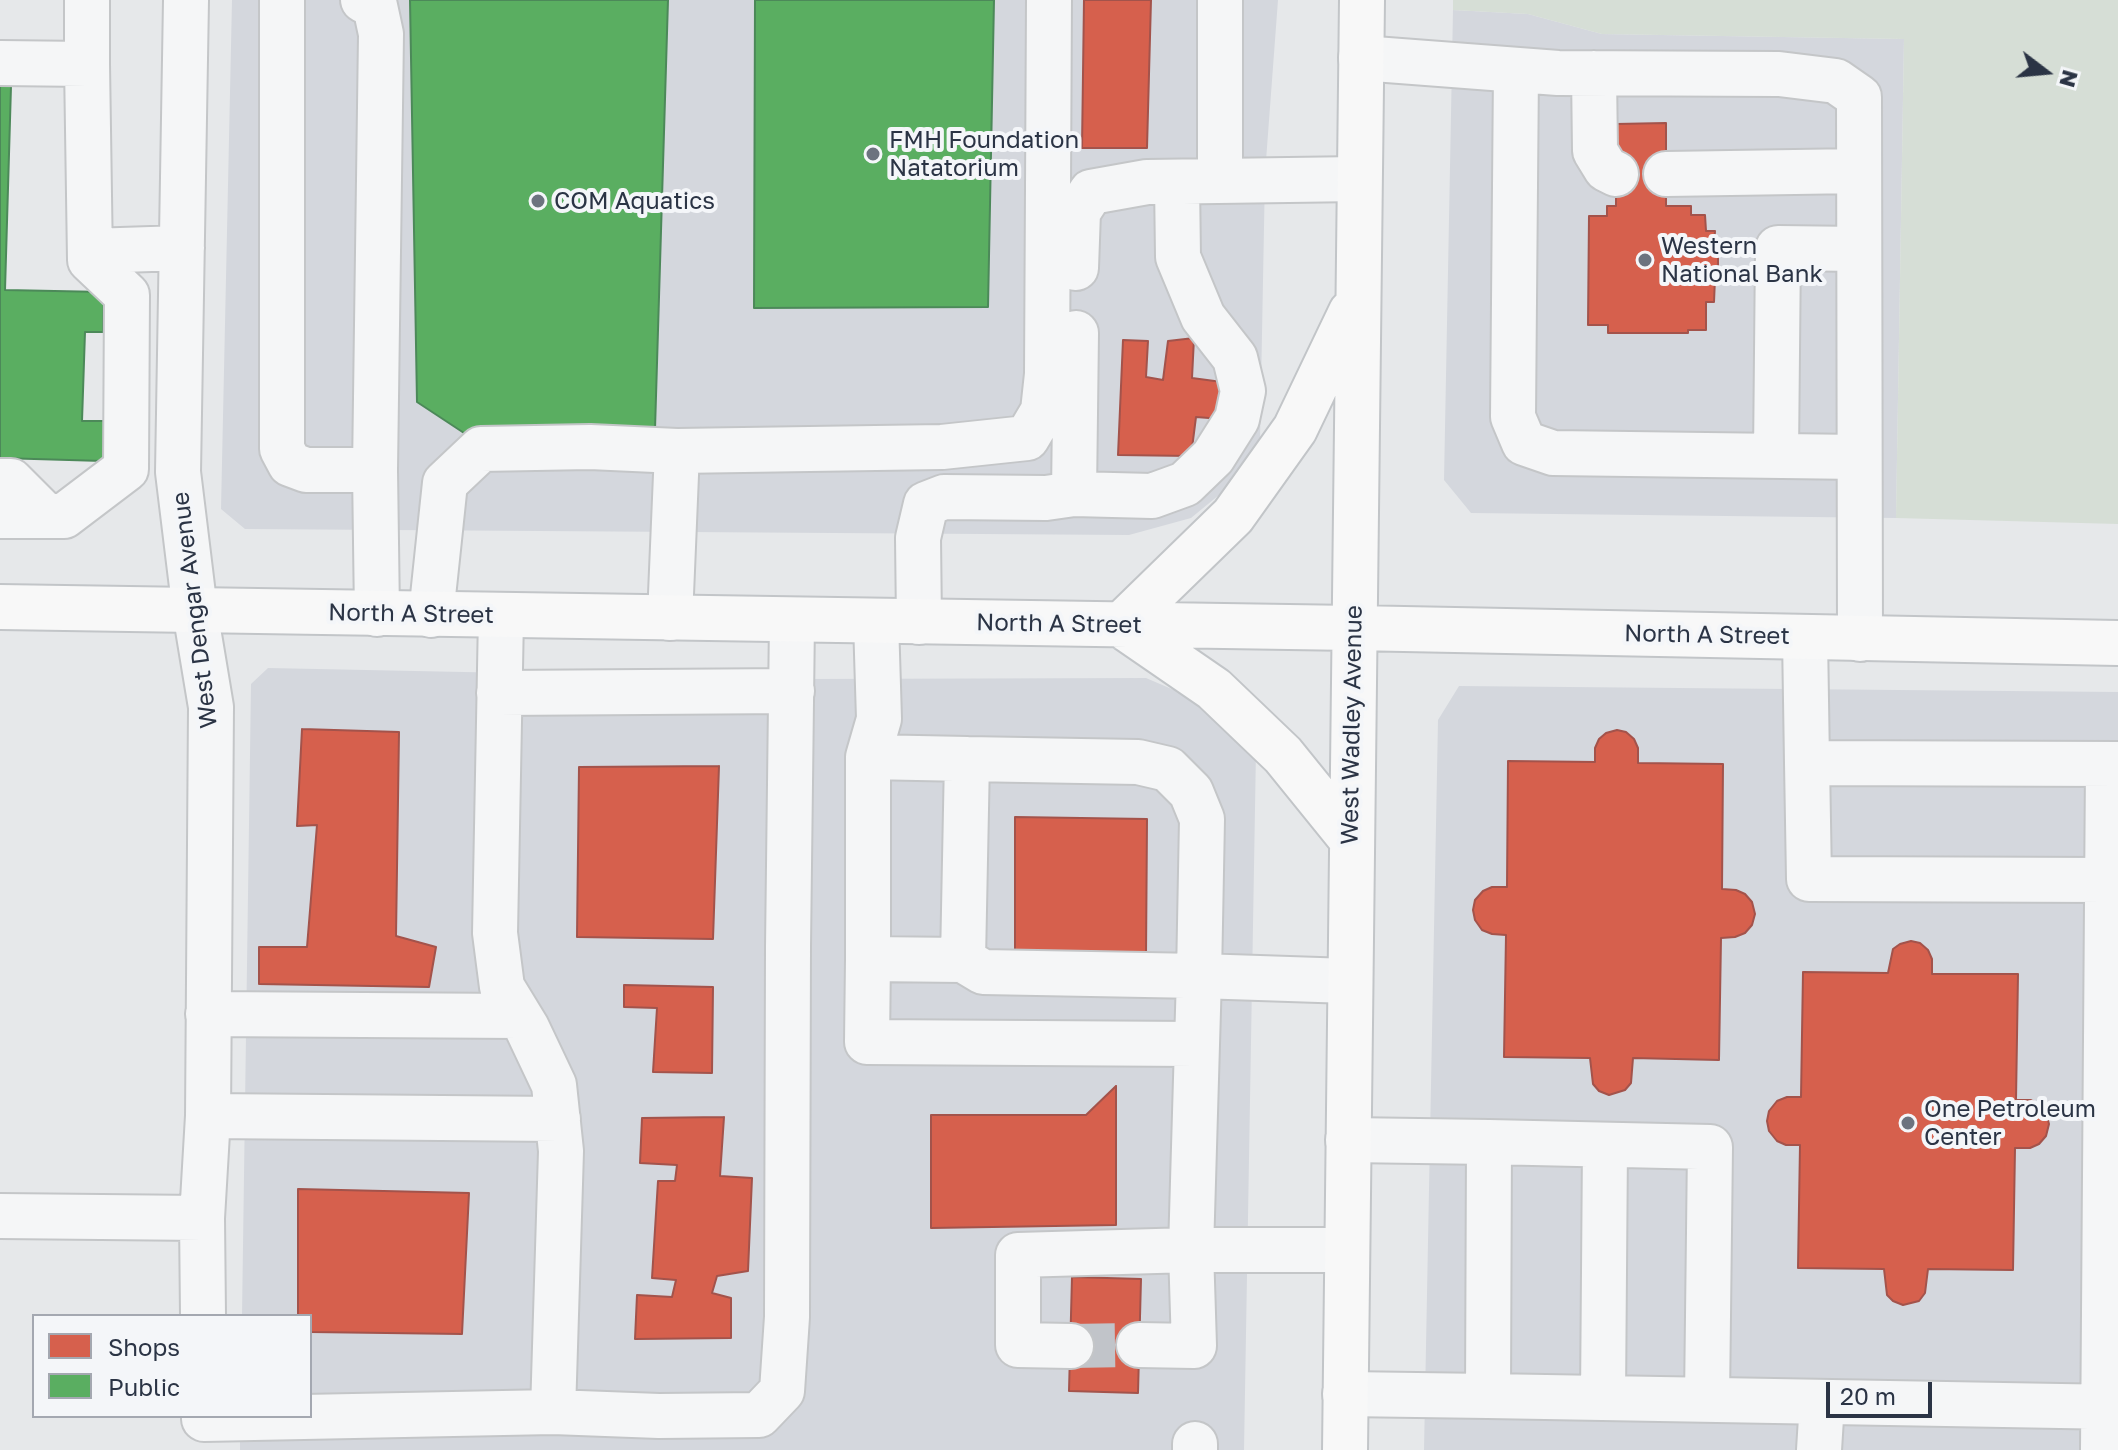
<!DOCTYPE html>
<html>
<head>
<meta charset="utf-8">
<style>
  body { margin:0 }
  #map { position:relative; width:2118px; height:1450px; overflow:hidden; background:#e6e8ea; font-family:"Golos Text",sans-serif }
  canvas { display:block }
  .legend { position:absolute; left:32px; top:1314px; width:280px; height:104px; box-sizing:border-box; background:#f4f6f9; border:2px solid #a4a8b1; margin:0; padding:10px 14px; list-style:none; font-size:24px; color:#2b3445 }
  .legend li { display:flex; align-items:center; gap:16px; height:40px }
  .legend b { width:40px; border:2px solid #a4a8b1 }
  .north { position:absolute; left:2006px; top:32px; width:80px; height:80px; -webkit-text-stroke:6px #f4f6f9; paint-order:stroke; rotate:106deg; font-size:22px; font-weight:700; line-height:32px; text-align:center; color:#2b3445 }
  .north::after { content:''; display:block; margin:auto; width:28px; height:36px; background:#2b3445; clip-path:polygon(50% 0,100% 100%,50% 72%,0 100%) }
  .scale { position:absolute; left:1826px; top:1382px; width:106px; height:36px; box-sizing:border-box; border:4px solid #2b3445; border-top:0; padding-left:10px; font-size:24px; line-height:28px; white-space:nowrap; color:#2b3445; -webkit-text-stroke:6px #f4f6f9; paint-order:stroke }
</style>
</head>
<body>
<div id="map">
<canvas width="2118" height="1450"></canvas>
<ul class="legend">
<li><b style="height:22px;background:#d6604d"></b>Shops</li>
<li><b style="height:22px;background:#5aae61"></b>Public</li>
</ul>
<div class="north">N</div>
<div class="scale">20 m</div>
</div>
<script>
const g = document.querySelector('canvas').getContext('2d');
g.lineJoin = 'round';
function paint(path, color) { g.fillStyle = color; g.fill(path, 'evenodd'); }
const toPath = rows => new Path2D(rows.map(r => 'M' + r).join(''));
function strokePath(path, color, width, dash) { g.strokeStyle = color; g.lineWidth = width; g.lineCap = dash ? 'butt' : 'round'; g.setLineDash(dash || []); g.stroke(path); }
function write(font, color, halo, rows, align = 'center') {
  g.font = font + ' "Golos Text",sans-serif'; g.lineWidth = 8; g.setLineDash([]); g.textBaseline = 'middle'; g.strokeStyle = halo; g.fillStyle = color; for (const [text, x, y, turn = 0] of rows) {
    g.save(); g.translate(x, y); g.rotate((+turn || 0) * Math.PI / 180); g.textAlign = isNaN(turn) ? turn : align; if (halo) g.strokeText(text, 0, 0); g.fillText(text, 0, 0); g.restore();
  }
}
paint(toPath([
  [232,0,1278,0,1265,174,1260,440,1236,481,1191,518,1129,535,245,529,221,509],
  [1453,10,1528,14,1602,34,1904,39,1896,518,1471,513,1444,480],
  [268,668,807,679,1146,678,1195,699,1256,750,1244,1450,240,1450,240,1416,310,1416,310,1316,242,1316,251,684],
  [1459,686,2118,692,2118,1450,1424,1450,1438,720]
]), '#d4d7dd');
paint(toPath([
  [1453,0,2118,0,2118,524,1896,518,1904,39,1602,34,1528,14,1453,10]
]), '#d6ded6');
const shops = toPath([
  [1084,0,1151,0,1147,148,1082,148,1084,0],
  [1666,123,1666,206,1691,206,1691,215,1705,215,1706,231,1715,231,1714,247,1718,247,1718,278,1715,278,1714,302,1706,302,1706,330,1688,330,1688,333,1608,333,1608,325,1588,325,1589,216,1607,216,1607,206,1616,206,1616,124,1666,123],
  [1194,338,1192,378,1222,382,1222,419,1196,417,1191,456,1118,455,1123,340,1148,341,1146,377,1163,380,1168,341,1194,338],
  [302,729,399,732,396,936,436,947,429,987,259,984,259,947,307,947,317,825,297,826,302,729],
  [1617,730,1626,732,1634,739,1638,748,1638,763,1723,764,1722,889,1736,890,1745,894,1752,902,1755,914,1752,925,1745,933,1735,937,1721,938,1719,1060,1633,1058,1631,1083,1625,1090,1609,1095,1599,1091,1593,1084,1590,1058,1504,1057,1506,935,1492,934,1482,930,1475,920,1473,910,1475,900,1483,891,1492,887,1507,887,1508,761,1595,762,1595,748,1599,739,1606,733,1617,730],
  [719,766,713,939,577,937,579,767,719,766],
  [1015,817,1147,819,1146,956,1015,957,1015,817],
  [1911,941,1920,943,1928,950,1932,959,1932,974,2018,974,2016,1100,2031,1100,2040,1105,2046,1113,2049,1124,2046,1136,2039,1144,2030,1148,2015,1148,2013,1270,1928,1269,1925,1293,1919,1301,1903,1305,1893,1301,1887,1295,1884,1269,1798,1268,1800,1145,1786,1145,1777,1141,1769,1131,1767,1121,1769,1111,1777,1101,1787,1097,1801,1097,1803,972,1888,973,1893,949,1900,944,1911,941],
  [624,985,713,987,712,1073,653,1072,657,1008,624,1007,624,985],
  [1116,1086,1116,1225,931,1228,931,1115,1086,1115,1116,1086],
  [724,1117,720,1176,752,1178,748,1271,717,1276,712,1293,731,1298,731,1338,635,1339,637,1295,672,1297,676,1280,652,1278,658,1181,675,1181,677,1165,640,1163,642,1118,724,1117],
  [298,1189,469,1193,462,1334,310,1332,310,1316,298,1316,298,1189],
  [1072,1277,1141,1279,1138,1393,1069,1391,1072,1277]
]);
paint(shops, '#d6604d');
strokePath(shops, '#a3534b', 2);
const public = toPath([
  [410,0,668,0,655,429,464,433,417,402,410,0],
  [755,0,994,0,988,307,754,308,755,0],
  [0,86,11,86,5,290,104,292,103,332,85,332,82,421,104,421,103,461,0,458,0,86]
]);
paint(public, '#5aae61');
strokePath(public, '#4c8959', 2);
strokePath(toPath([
  [1071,1346,1139,1345]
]), '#c1c4c9', 44, [44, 22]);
const minor = toPath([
  [186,0,178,472,195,611,211,707,208,1116,202,1218,203,1316],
  [282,0,282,449,290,464,306,470,375,470],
  [363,0,375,6,381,34,375,470,377,614],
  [1361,58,1558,73,1779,74,1836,81,1859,97,1860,639],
  [0,63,87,64,87,0],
  [1516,70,1513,417,1524,443,1553,453,1859,457],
  [1594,73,1595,151,1606,169,1616,174],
  [1666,174,1859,171],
  [1220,181,1220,0],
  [90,251,182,248],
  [1076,268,1078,212,1091,192,1147,182,1359,179],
  [1776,456,1778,248,1859,249],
  [0,481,11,481,46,516],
  [1074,494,1152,496,1185,484,1213,457,1237,419,1243,391,1235,358,1203,317,1178,257,1177,182],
  [0,516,64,516,126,469,127,295,90,260,87,64],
  [431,615,445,483,481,449,590,447,677,451],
  [670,618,677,451,942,447,1027,438,1043,411,1047,374,1049,0],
  [919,622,918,538,926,504,944,497,1046,498,1074,494,1076,333],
  [1805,637,1807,763,2118,764],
  [499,693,792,691],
  [868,757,967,759,963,960,868,959,868,757,879,719,876,621],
  [967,759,1138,762,1168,769,1191,792,1202,819,1199,976,1349,981],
  [1807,763,1809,879,2107,880],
  [868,959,867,1042,1195,1044],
  [963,960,983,972,1199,976,1191,1250,1347,1250],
  [208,1014,519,1016],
  [208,1116,558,1119],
  [1489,1142,1710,1147,1707,1400],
  [0,1216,202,1218],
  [1071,1346,1018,1345,1018,1255,1191,1250,1194,1346,1139,1345],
  [1345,1394,1488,1396,1489,1142,1348,1140],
  [1488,1396,2118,1407],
  [1603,1398,1605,1145],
  [553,1412,659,1416,759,1415,782,1391,787,1317,788,947,792,620],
  [204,1419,553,1412,561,1151,554,1085,527,1028,502,987,495,933,501,616],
  [1195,1450,1195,1444],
  [1819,1450,1822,1402],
  [2103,1450,2108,764]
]);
const major = toPath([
  [1351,312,1295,429,1233,516,1121,625,1214,689,1283,755,1351,839],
  [0,607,1353,628,2118,643],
  [1345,1450,1362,0]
]);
strokePath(minor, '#c4c6c8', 48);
strokePath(major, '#c2c5c8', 48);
strokePath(minor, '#f5f6f7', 44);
strokePath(major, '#f8f8f8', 44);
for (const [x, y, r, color] of [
  [873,154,8,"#6c737f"],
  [538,201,8,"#6c737f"],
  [1645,260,8,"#6c737f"],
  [1908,1123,8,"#6c737f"]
]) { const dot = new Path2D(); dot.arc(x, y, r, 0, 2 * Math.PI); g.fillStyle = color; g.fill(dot); strokePath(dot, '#f4f6f9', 3); }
write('24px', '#2b3445', '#f4f6f9', [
  ["FMH Foundation",889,140],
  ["Natatorium",889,168],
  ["COM Aquatics",554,201],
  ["Western",1661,246],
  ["National Bank",1661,274],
  ["One Petroleum",1924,1109],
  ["Center",1924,1137]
], 'left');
write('24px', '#2b3445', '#f4f6f9', [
  ["West Dengar Avenue",195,610,-97],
  ["North A Street",411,614,1],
  ["North A Street",1059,624,1],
  ["North A Street",1707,635,1],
  ["West Wadley Avenue",1352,725,-89]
]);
</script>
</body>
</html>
